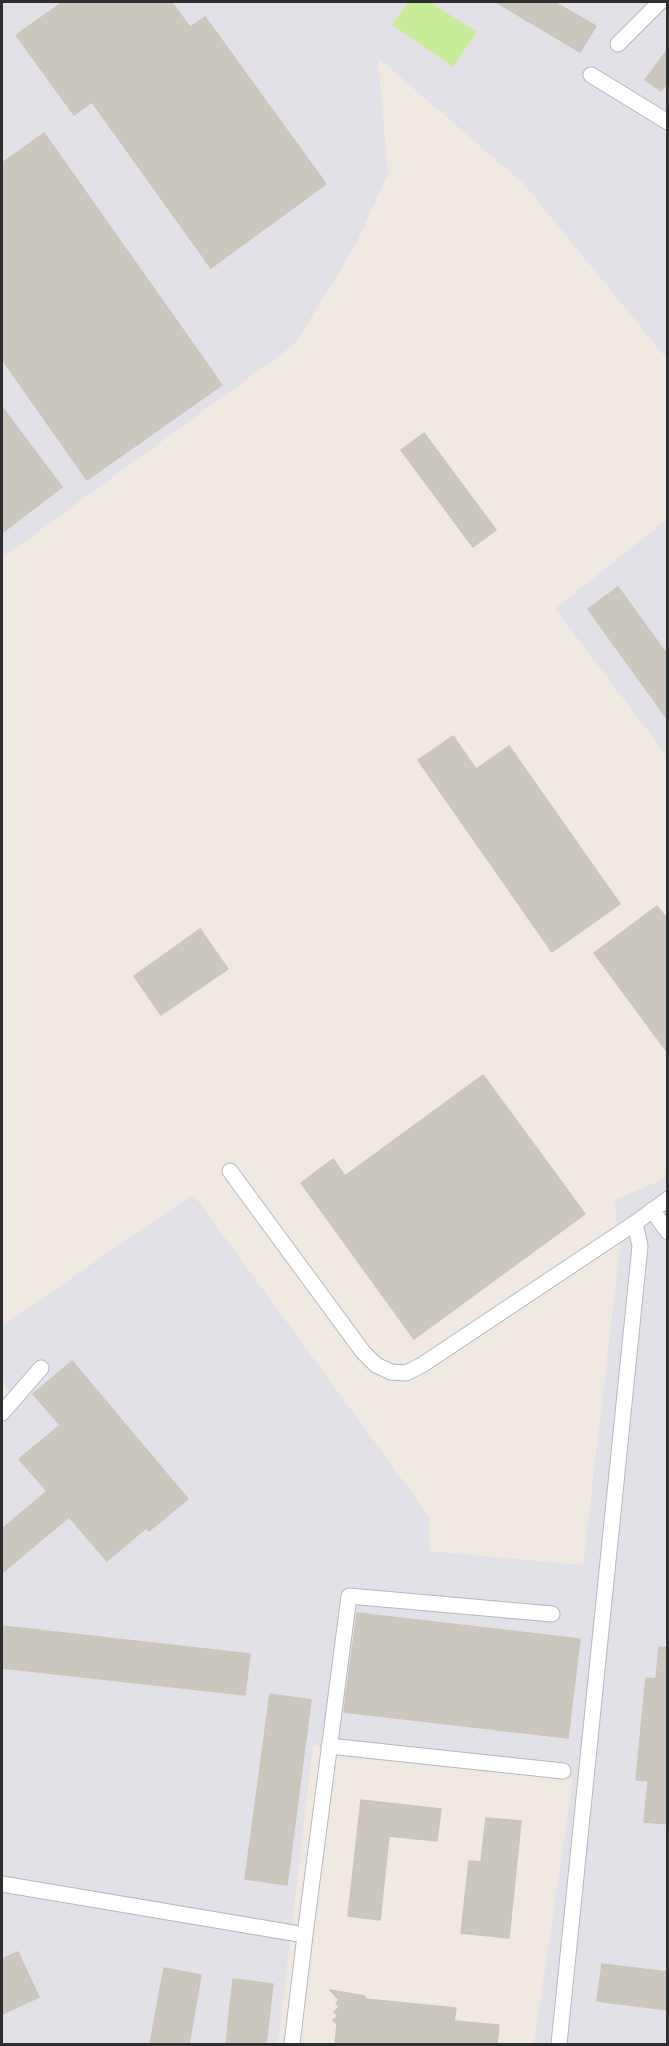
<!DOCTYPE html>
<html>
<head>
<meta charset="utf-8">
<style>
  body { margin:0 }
  #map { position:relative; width:669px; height:2046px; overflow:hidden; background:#efe9e1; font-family:"Fira Sans",sans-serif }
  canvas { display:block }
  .frame { position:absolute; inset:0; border:3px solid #2e2e2e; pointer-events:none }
</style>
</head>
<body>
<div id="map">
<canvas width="669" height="2046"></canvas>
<div class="frame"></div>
</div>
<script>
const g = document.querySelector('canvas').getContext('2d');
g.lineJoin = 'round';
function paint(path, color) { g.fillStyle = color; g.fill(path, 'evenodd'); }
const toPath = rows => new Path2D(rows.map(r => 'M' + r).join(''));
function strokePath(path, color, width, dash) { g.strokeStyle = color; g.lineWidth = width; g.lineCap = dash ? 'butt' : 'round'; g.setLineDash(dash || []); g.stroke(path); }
paint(toPath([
  [2,2,667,2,667,359,523,183,378,58,388,174,354,248,295,344,2,558],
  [667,519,667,756,555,609],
  [667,1174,667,2044,534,2044,573,1779,313,1745,278,2044,2,2044,2,1406,14,1399,2,1380,2,1326,193,1194,429,1516,429,1551,583,1565,620,1248,614,1200,655,1183]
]), '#e3e1e8');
paint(toPath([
  [408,2,430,2,477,32,453,67,392,25]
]), '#c9ec9a');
const building = toPath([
  [63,2,171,2,190,27,205,17,326,184,211,268,92,102,74,115,16,35,63,2],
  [496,2,554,2,596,26,580,52,496,2],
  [668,49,668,82,661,91,645,80,668,49],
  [44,133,222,385,87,480,2,359,2,163,44,133],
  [2,407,62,487,2,533,2,407],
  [424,433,496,530,473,547,401,450,424,433],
  [618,587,668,656,668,720,588,609,618,587],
  [453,736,476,769,509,746,620,904,552,952,418,760,453,736],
  [657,906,668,920,668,1053,594,953,657,906],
  [200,929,228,969,161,1015,134,976,200,929],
  [483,1075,585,1214,414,1339,301,1183,333,1159,345,1176,483,1075],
  [72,1361,188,1499,149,1531,146,1528,107,1561,69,1517,2,1573,2,1529,47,1491,19,1459,60,1425,33,1394,72,1361],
  [357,1613,580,1639,568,1738,344,1712,357,1613],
  [2,1626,250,1654,245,1695,2,1668,2,1626],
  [659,1647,668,1648,668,1824,644,1822,648,1781,636,1780,646,1678,656,1679,659,1647],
  [270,1694,311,1700,287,1885,245,1879,270,1694],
  [361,1800,441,1809,437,1841,389,1836,380,1920,348,1916,361,1800],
  [486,1818,521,1821,509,1938,461,1933,469,1861,481,1862,486,1818],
  [18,1952,39,1997,2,2014,2,1959,18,1952],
  [602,1964,668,1972,668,2010,597,2001,602,1964],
  [164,1968,201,1975,189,2044,150,2044,164,1968],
  [233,1979,273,1984,266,2044,226,2044,233,1979],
  [330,1990,365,1996,365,1999,456,2008,454,2021,499,2025,497,2044,335,2044,337,2024,333,2020,338,2016,334,2012,339,2007,336,2003,339,2000,330,1990]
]);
paint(building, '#cbc7bf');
strokePath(building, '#cbc5ba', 1.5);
const minor = toPath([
  [618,44,660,2],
  [591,75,668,122],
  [230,1171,363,1352,376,1365,391,1372,406,1373,422,1365,635,1223,668,1199],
  [652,1210,668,1232],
  [2,1413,41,1368],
  [329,1746,563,1771],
  [2,1884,305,1935,349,1596,552,1614],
  [292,2044,305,1935],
  [559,2044,640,1246,635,1223]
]);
strokePath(minor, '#b4b7c1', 17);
strokePath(minor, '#fff', 15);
</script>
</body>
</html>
